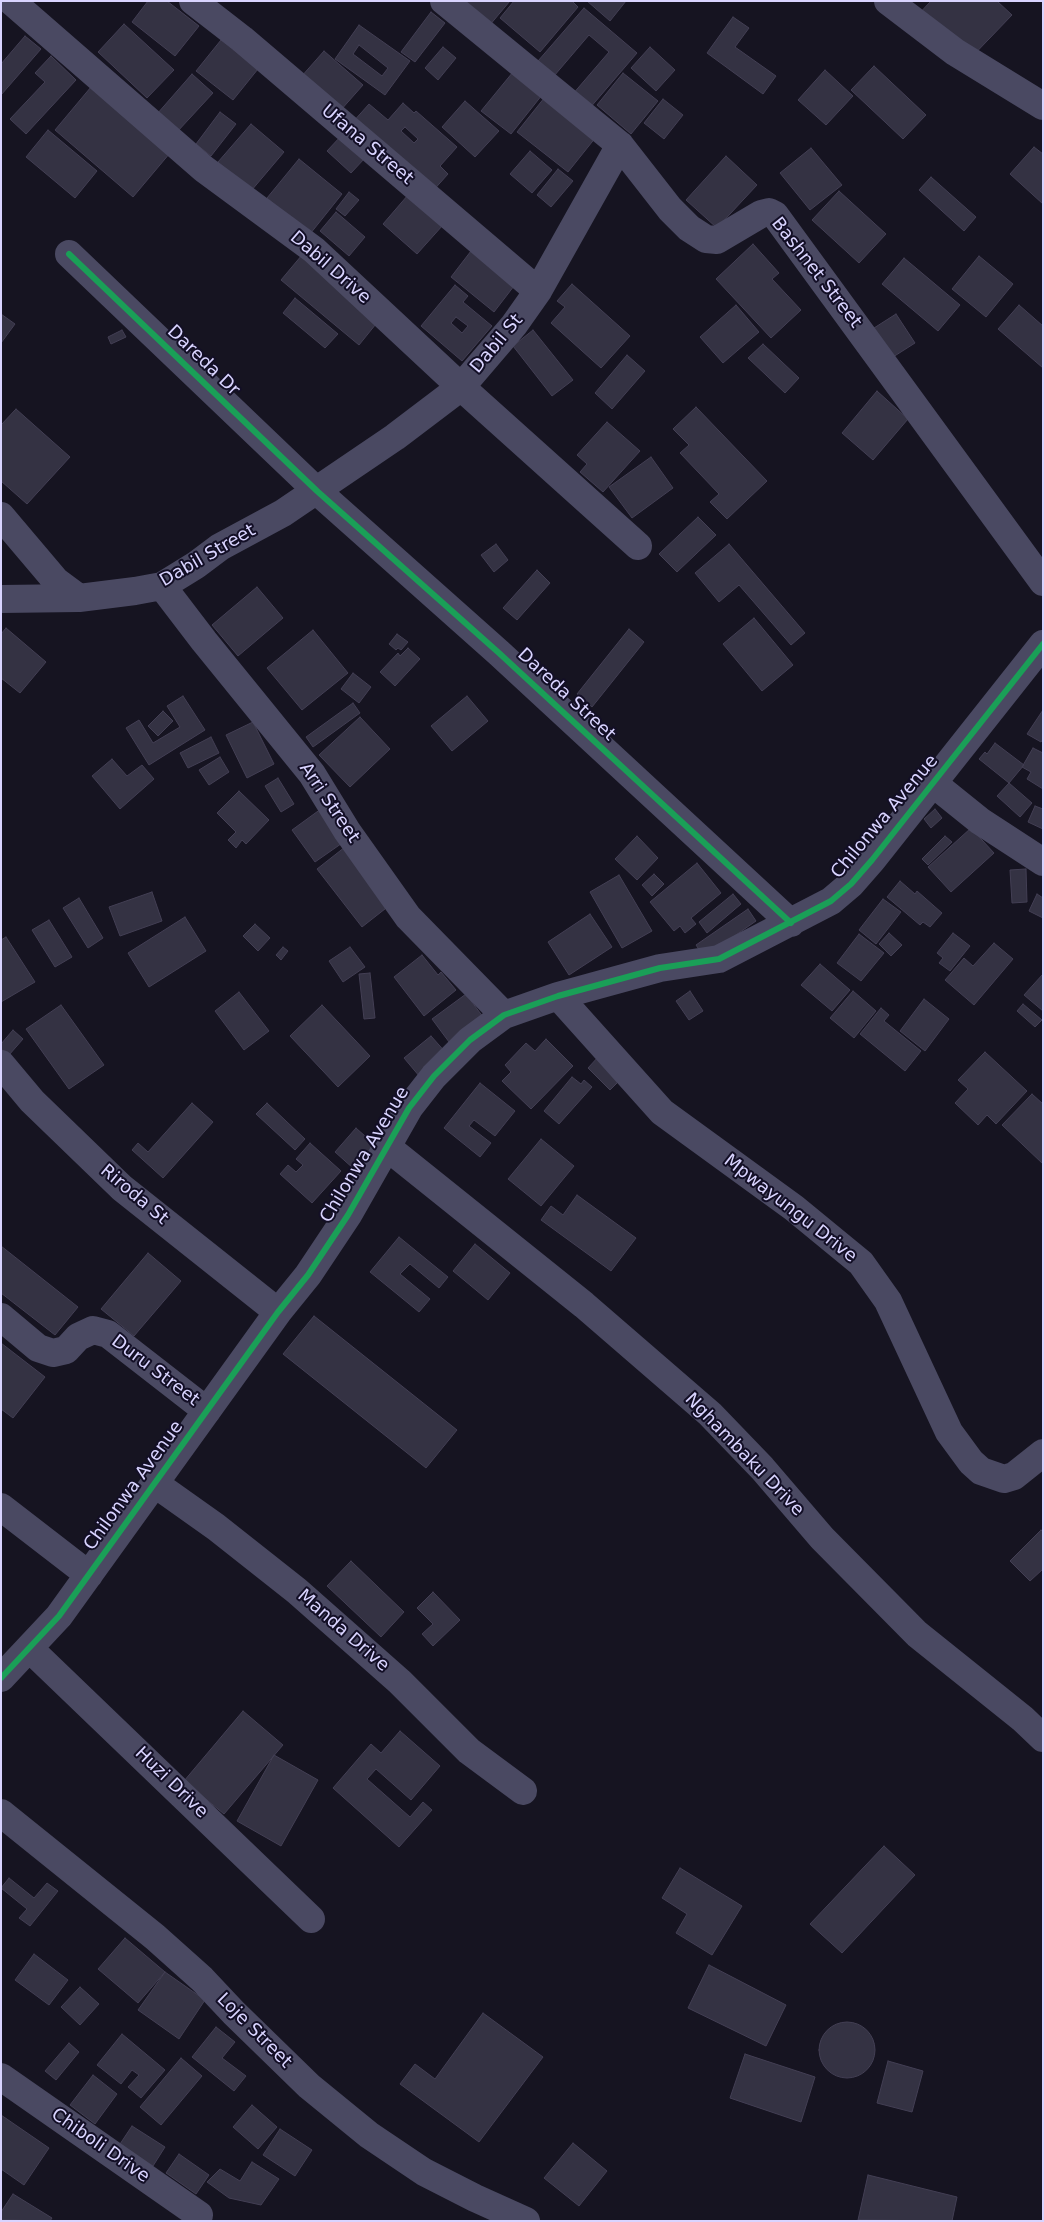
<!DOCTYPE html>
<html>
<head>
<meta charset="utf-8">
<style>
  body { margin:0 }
  #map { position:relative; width:1044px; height:2222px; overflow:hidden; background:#161421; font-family:"DejaVu Sans",sans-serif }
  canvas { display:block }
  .frame { position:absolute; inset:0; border:2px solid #d9d4ff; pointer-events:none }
</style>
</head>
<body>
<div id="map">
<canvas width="1044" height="2222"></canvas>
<div class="frame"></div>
</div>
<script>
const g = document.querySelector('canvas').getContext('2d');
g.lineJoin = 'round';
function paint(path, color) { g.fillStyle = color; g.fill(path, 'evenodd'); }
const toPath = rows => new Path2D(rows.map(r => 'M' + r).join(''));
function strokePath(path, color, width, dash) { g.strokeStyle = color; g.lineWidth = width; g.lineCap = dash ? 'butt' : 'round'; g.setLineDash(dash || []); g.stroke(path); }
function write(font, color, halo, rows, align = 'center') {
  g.font = font + ' "DejaVu Sans",sans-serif'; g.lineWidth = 4; g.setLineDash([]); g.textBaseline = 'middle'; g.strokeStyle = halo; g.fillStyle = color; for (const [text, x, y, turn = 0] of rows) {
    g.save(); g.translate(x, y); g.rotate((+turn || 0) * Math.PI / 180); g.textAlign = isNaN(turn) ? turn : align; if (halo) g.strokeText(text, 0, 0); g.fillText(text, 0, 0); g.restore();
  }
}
const building = toPath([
  [148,1,167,1,199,26,175,56,132,22,148,1],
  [460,1,510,1,489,26,460,1],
  [514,1,572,1,578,7,540,52,500,18,514,1],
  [587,1,626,1,610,21,587,1],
  [931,1,997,1,1012,15,964,65,915,18,931,1],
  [584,8,637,53,589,109,572,95,609,52,589,35,554,76,538,61,584,8],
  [431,12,445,23,415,62,401,52,431,12],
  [733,17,749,28,735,47,776,76,763,94,707,53,733,17],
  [124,24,174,70,147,98,98,52,124,24],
  [359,25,410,61,385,95,335,59,359,25],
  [359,45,388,68,382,76,353,54,359,45],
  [25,36,41,49,1,95,1,64,25,36],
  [221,40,258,69,233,100,196,71,221,40],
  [443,47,456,58,438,80,425,68,443,47],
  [650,47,675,70,656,91,631,68,650,47],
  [324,51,363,85,340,111,301,77,324,51],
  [51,56,76,80,26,134,10,119,45,82,35,73,51,56],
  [874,66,926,115,903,139,851,90,874,66],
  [825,70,853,96,826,125,798,100,825,70],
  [513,72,542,95,511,134,481,111,513,72],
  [623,73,658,101,631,134,597,105,623,73],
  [192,74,213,93,177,132,157,114,192,74],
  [91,87,170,153,133,197,55,130,91,87],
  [545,97,596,137,568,172,517,132,545,97],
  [663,99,683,115,664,139,644,123,663,99],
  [465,101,499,131,475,157,442,127,465,101],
  [403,103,414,113,416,111,457,147,440,166,448,174,431,193,352,123,369,104,388,120,403,103],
  [405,127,418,139,414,143,401,131,405,127],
  [220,112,236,124,211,156,196,144,220,112],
  [251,124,284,152,251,191,218,162,251,124],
  [48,130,97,171,75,198,26,157,48,130],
  [341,136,365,158,351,173,327,151,341,136],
  [1034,147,1043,154,1043,204,1010,174,1034,147],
  [811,148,842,185,810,210,780,173,811,148],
  [530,151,552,170,532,193,510,174,530,151],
  [726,156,757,185,717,228,686,200,726,156],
  [299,159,342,194,310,234,267,198,299,159],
  [558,169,573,181,551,207,537,195,558,169],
  [931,177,976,217,964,231,919,190,931,177],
  [839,191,886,234,859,263,812,220,839,191],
  [349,192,359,200,345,216,336,209,349,192],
  [408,195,443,225,417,254,383,224,408,195],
  [336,212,365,237,349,256,320,231,336,212],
  [753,244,779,273,772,279,801,310,771,338,716,279,753,244],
  [471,251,514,286,494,312,451,277,471,251],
  [302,255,380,319,359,345,281,280,302,255],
  [979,256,1013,284,986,317,952,289,979,256],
  [904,258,960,305,938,331,882,284,904,258],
  [572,284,630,336,601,368,551,323,565,307,557,301,572,284],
  [455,285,468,296,463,302,492,326,462,361,421,326,455,285],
  [456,317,468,326,462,333,451,323,456,317],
  [295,298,338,334,325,348,283,313,295,298],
  [736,305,759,332,723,363,700,337,736,305],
  [1019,305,1043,326,1043,368,998,329,1019,305],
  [1,314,15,324,1,343,1,314],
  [896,314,915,343,893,357,874,328,896,314],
  [122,330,126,337,111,344,108,337,122,330],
  [533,330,573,380,552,396,513,346,533,330],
  [763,344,799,378,785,393,748,358,763,344],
  [627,355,645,371,612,409,595,393,627,355],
  [877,391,908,419,873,460,842,433,877,391],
  [696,407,767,481,727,519,710,502,719,494,680,453,689,445,673,429,696,407],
  [16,409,70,457,27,504,1,481,1,425,16,409],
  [607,422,640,451,603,492,580,472,587,464,577,455,607,422],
  [651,457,673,488,632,518,609,487,651,457],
  [698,517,716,535,677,572,659,554,698,517],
  [496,544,508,560,494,572,481,555,496,544],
  [729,544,805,633,791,645,739,585,719,602,695,573,729,544],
  [537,570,550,583,517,620,503,608,537,570],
  [257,587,283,618,238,656,212,625,257,587],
  [754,618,793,665,762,691,723,644,754,618],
  [6,628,46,662,20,693,1,678,1,634,6,628],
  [629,629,644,642,592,707,577,694,629,629],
  [313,630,348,673,302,710,267,668,313,630],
  [397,634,408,642,401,650,398,648,396,650,389,644,397,634],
  [408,648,420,659,395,686,380,672,398,653,400,656,408,648],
  [353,673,371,687,359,703,341,689,353,673],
  [183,696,205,730,149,765,126,728,139,720,153,743,180,727,167,706,183,696],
  [467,696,488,721,452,751,431,726,467,696],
  [353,703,360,713,313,747,306,737,353,703],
  [1043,710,1043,739,1041,742,1027,734,1043,710],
  [163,711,173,721,158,736,148,726,163,711],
  [360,717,390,749,350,787,319,755,360,717],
  [253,722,274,764,247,778,226,735,253,722],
  [211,737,219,753,188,768,180,753,211,737],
  [995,743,1024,765,1009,783,979,759,985,752,987,754,995,743],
  [1033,748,1043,753,1043,789,1027,779,1031,772,1022,767,1033,748],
  [220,757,229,772,209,785,199,770,220,757],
  [112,759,127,776,142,765,154,779,120,809,92,776,112,759],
  [278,778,294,804,281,812,265,786,278,778],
  [1009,783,1032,803,1020,817,997,796,1009,783],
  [239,791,269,820,246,844,242,840,236,848,228,840,236,832,217,813,239,791],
  [325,806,348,839,315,862,292,830,325,806],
  [1035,806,1043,809,1043,829,1028,822,1035,806],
  [935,809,942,818,931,828,924,819,935,809],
  [971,828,994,853,951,892,928,867,971,828],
  [637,836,658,858,637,880,615,859,637,836],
  [945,836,952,842,928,865,922,859,945,836],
  [345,847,390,905,362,927,317,869,345,847],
  [697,863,721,893,691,918,696,924,685,933,680,926,674,931,650,902,697,863],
  [1026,869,1027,902,1012,903,1010,870,1026,869],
  [654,874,664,884,652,896,642,885,654,874],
  [619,875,652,931,622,948,590,892,619,875],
  [900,881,915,894,917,891,942,913,930,927,923,922,920,925,887,897,900,881],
  [152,892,162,921,120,936,109,907,152,892],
  [733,894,741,904,707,933,699,922,733,894],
  [1037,894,1043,898,1043,918,1029,911,1037,894],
  [79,898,103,938,88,948,63,908,79,898],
  [883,899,901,912,876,944,859,930,883,899],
  [748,909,756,921,704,957,696,945,748,909],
  [590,914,612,947,569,975,548,942,590,914],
  [185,917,206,951,149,987,128,953,185,917],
  [49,920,72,957,55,967,32,930,49,920],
  [255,924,270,938,258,951,243,936,255,924],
  [889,933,902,945,891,956,879,944,889,933],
  [953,933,970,946,950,971,939,963,943,958,937,953,953,933],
  [859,934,884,953,861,981,837,963,859,934],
  [6,937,35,982,1,1002,1,940,6,937],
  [994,943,1013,959,974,1005,945,980,964,958,973,966,994,943],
  [283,947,288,951,281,960,276,955,283,947],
  [350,947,365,967,343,982,329,961,350,947],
  [422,955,438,975,441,972,456,990,424,1016,394,977,422,955],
  [820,964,850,990,832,1011,801,985,820,964],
  [370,973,375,1018,364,1019,359,974,370,973],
  [1043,974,1043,1011,1024,995,1043,974],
  [690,991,703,1011,689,1020,676,1001,690,991],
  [853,991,876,1011,854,1038,830,1018,853,991],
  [239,992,269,1031,244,1050,215,1011,239,992],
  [466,994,486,1021,452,1046,432,1019,466,994],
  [924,999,949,1019,925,1051,900,1031,924,999],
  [1023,1004,1042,1020,1035,1027,1017,1011,1023,1004],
  [61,1005,104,1065,69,1089,26,1029,61,1005],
  [322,1005,370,1056,338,1087,290,1036,322,1005],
  [881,1008,889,1015,884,1021,921,1051,905,1071,860,1034,881,1008],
  [13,1030,23,1039,9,1055,1,1049,1,1044,13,1030],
  [431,1036,447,1054,420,1077,404,1058,431,1036],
  [546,1039,573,1066,531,1109,502,1081,511,1072,505,1065,526,1043,535,1051,546,1039],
  [985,1052,1027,1091,996,1124,987,1115,978,1125,955,1103,968,1089,958,1080,985,1052],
  [599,1056,622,1078,610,1090,588,1068,599,1056],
  [572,1077,581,1084,584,1080,592,1087,559,1124,544,1111,572,1077],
  [480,1083,515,1111,495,1136,474,1120,469,1126,491,1143,480,1157,444,1128,480,1083],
  [1032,1094,1043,1104,1043,1164,1002,1125,1032,1094],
  [192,1103,213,1122,163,1178,132,1150,138,1143,148,1152,192,1103],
  [267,1103,305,1139,295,1150,256,1114,267,1103],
  [356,1128,375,1145,354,1169,335,1152,356,1128],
  [541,1139,574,1166,541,1206,508,1179,541,1139],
  [310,1143,341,1171,312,1203,280,1174,288,1165,296,1172,303,1165,296,1159,310,1143],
  [577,1195,636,1238,611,1271,541,1220,551,1206,563,1215,577,1195],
  [399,1237,448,1277,439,1288,410,1264,400,1274,430,1299,419,1312,370,1272,399,1237],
  [475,1244,510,1273,488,1300,453,1271,475,1244],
  [1,1246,78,1307,55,1335,1,1293,1,1246],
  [148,1253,181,1281,134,1336,101,1309,148,1253],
  [314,1316,457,1430,426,1468,283,1354,314,1316],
  [1,1343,45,1377,13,1418,1,1409,1,1343],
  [1041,1530,1043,1532,1043,1569,1030,1581,1010,1561,1041,1530],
  [351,1561,404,1612,381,1637,327,1586,351,1561],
  [433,1592,460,1620,433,1646,422,1634,433,1624,417,1608,433,1592],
  [243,1711,283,1745,224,1814,184,1781,243,1711],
  [400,1731,440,1766,411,1800,376,1769,367,1779,410,1817,423,1802,432,1810,399,1847,333,1788,371,1744,381,1753,400,1731],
  [274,1755,318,1780,281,1846,237,1821,274,1755],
  [884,1846,915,1875,842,1953,810,1924,884,1846],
  [680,1868,742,1906,712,1955,676,1933,687,1914,662,1898,680,1868],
  [9,1878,34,1898,47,1883,58,1891,30,1926,19,1918,27,1909,1,1888,9,1878],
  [125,1938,165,1972,138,2003,98,1969,125,1938],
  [34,1954,68,1980,49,2005,15,1980,34,1954],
  [709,1965,786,2005,766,2046,688,2008,709,1965],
  [165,1972,205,2000,179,2039,138,2010,165,1972],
  [80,1987,99,2004,80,2025,61,2007,80,1987],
  [483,2013,543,2057,479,2142,400,2084,415,2064,435,2079,483,2013],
  '819 2050a28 28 0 1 1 56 0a28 28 0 1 1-56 0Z',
  [216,2027,235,2042,222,2058,246,2076,234,2091,192,2057,216,2027],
  [122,2034,165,2070,141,2098,128,2087,139,2075,132,2070,121,2084,97,2065,122,2034],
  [69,2043,79,2052,56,2080,45,2071,69,2043],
  [745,2054,815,2077,801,2122,730,2098,745,2054],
  [181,2058,202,2076,161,2125,140,2107,181,2058],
  [888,2061,923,2071,912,2112,877,2103,888,2061],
  [93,2075,117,2094,95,2124,70,2105,93,2075],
  [252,2105,277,2127,258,2149,233,2127,252,2105],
  [1,2115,49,2148,24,2185,1,2169,1,2115],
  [132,2126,165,2147,153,2166,120,2144,132,2126],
  [280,2129,312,2150,295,2176,263,2155,280,2129],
  [573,2143,607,2171,579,2206,544,2178,573,2143],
  [179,2154,209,2175,196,2194,166,2173,179,2154],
  [252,2162,279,2179,261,2205,229,2198,207,2182,220,2169,240,2181,252,2162],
  [868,2175,957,2197,952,2221,858,2220,868,2175],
  [13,2194,52,2218,50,2221,1,2220,1,2212,13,2194]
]);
paint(building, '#343243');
strokePath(building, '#433f54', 1);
strokePath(toPath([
  [11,1,204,169,314,250,461,387,638,546],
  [193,1,242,39,538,291],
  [444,1,620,145,670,209,689,228,706,239,717,240,761,214,769,212,775,215,1043,582],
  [888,1,955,52,1043,106],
  [69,254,317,491,499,653,791,923],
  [1,516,56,581,79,598],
  [162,586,204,641,312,774,347,831,408,917,504,1015],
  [1,599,79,598,135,591,162,586,196,565,220,547,283,513,395,437,461,387,514,325,538,291,620,145],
  [934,784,980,821,1043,862],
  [558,996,662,1112,794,1208,861,1263,888,1301,949,1432,971,1462,981,1471,1004,1479,1014,1476,1043,1453],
  [1,1064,32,1101,122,1188,278,1312],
  [387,1147,584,1305,710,1414,762,1468,822,1538,917,1634,1023,1719,1043,1738],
  [1,1317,38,1348,53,1353,66,1350,78,1337,93,1330,108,1334,207,1411],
  [154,1483,216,1527,297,1591,400,1682,469,1751,523,1791],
  [1,1507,89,1575],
  [30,1649,311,1919],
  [1,1678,59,1616,278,1312,308,1275,348,1215,409,1108,434,1076,470,1040,504,1015,558,996,660,968,719,959,831,901,851,884,872,860,1043,644],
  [1,1813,155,1937,202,1979,234,2013,309,2086,369,2135,424,2172,475,2198,526,2221],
  [1,2077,199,2215]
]), '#4a4962', 28);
strokePath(toPath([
  [69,254,317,491,499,653,791,923],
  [1,1678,59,1616,278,1312,308,1275,348,1215,409,1108,434,1076,470,1040,504,1015,558,996,660,968,719,959,831,901,851,884,872,860,1043,644]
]), '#1a9f57', 6);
write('18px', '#d9d4ff', '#130f26', [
  ["Ufana Street",367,145,40],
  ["Dabil Drive",330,268,41],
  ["Bashnet Street",816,273,52],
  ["Dabil St",497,344,-50],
  ["Dareda Dr",203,361,44],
  ["Dabil Street",208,556,-30],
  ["Dareda Street",566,695,43],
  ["Arri Street",329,803,56],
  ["Chilonwa Avenue",885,817,-50],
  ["Chilonwa Avenue",365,1155,-59],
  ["Riroda St",134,1195,40],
  ["Mpwayungu Drive",790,1209,38],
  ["Duru Street",155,1371,37],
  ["Nghambaku Drive",744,1455,46],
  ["Chilonwa Avenue",134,1486,-54],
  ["Manda Drive",343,1631,41],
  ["Huzi Drive",171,1783,44],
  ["Loje Street",254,2031,45],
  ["Chiboli Drive",100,2146,35]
]);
</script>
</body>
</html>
